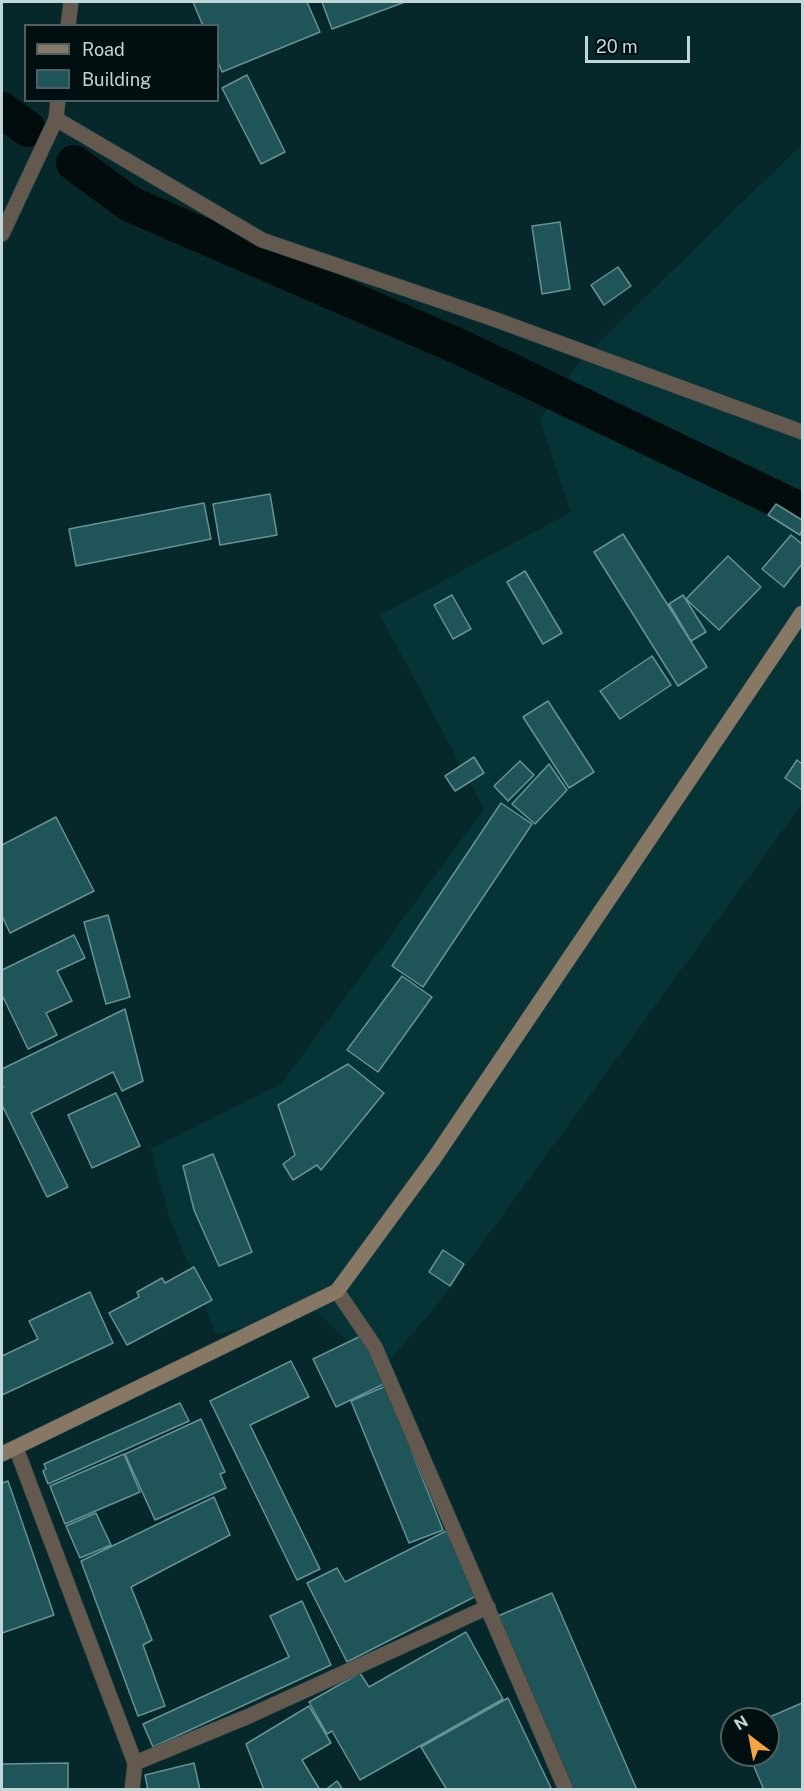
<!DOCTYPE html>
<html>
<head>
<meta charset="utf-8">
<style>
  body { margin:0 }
  #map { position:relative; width:804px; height:1791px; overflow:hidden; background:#06282a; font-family:"Public Sans",sans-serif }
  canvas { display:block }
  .frame { position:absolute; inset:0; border:3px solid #c0d6d8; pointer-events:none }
  .legend { position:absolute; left:24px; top:24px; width:195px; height:78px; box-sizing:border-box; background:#010f10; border:2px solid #4d5f60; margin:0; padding:8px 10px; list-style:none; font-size:18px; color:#c0d6d8 }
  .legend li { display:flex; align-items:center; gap:12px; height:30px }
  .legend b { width:30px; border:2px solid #4d5f60 }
  .north { position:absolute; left:720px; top:1707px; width:60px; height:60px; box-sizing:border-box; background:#010f10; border:2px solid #4d5f60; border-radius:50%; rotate:328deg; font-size:16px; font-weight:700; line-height:24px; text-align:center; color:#c0d6d8 }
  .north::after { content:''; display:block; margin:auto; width:21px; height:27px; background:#f2a541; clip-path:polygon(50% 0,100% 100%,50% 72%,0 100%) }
  .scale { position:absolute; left:585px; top:36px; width:105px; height:27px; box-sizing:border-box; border:3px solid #c0d6d8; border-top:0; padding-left:8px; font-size:18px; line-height:21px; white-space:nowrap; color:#c0d6d8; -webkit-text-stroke:4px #010f10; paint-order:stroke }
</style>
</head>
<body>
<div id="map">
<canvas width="804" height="1791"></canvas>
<div class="frame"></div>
<ul class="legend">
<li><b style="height:8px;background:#877866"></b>Road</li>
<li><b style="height:16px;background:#1f5559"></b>Building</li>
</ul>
<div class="north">N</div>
<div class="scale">20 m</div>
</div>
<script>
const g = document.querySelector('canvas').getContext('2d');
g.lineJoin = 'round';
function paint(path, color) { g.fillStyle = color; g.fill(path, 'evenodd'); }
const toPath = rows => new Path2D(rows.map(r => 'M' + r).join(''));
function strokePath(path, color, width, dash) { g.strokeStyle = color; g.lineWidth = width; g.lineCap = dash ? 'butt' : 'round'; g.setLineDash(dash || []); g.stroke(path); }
paint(toPath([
  [802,144,802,804,441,1300,380,1372,316,1311,215,1334,199,1288,170,1220,151,1149,281,1084,484,809,380,615,571,512,540,419,581,360]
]), '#063336');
strokePath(toPath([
  [2,110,28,129],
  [74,163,130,204,460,347,802,511]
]), '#020c0d', 36);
const building = toPath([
  [193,2,307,2,320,32,222,72,218,62,218,26,203,26,193,2],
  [322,2,405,2,332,29,322,2],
  [247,75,285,152,261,164,222,88,247,75],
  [560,222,570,289,542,294,532,226,560,222],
  [618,267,631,286,604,305,591,285,618,267],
  [270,494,277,535,220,545,213,504,270,494],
  [204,503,211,539,76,566,69,529,204,503],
  [776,504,802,520,802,530,800,535,768,515,776,504],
  [623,534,707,667,678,686,594,552,623,534],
  [791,535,802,544,802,564,784,587,762,569,791,535],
  [728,556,761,587,719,630,686,599,728,556],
  [525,571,562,633,543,644,507,582,525,571],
  [452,595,471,629,453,639,434,605,452,595],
  [683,595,706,632,691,641,669,604,683,595],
  [652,656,671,685,620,719,600,691,652,656],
  [548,701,594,772,569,788,523,717,548,701],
  [474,757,484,773,455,791,445,776,474,757],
  [797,760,802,764,802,790,785,778,797,760],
  [520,761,534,775,508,801,494,786,520,761],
  [549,764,567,790,535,824,512,804,549,764],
  [501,803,532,824,423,987,392,966,501,803],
  [56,817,94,891,10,933,2,916,2,845,56,817],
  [108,915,130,997,106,1004,84,922,108,915],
  [74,935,85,958,57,971,72,1001,46,1013,57,1035,28,1049,2,995,2,970,74,935],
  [402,976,432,997,378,1072,347,1050,402,976],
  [125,1009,143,1081,122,1091,113,1072,31,1113,68,1187,47,1197,2,1105,2,1088,3,1087,2,1084,2,1069,125,1009],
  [348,1064,384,1093,321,1170,317,1165,293,1180,283,1164,295,1155,278,1105,348,1064],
  [116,1093,140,1146,92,1168,68,1115,116,1093],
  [213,1154,252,1252,219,1266,194,1210,183,1166,213,1154],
  [443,1250,464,1264,450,1286,429,1272,443,1250],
  [194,1267,212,1300,127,1345,109,1313,139,1297,137,1292,162,1278,165,1283,194,1267],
  [90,1292,113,1343,2,1395,2,1356,38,1339,29,1321,90,1292],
  [363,1335,386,1383,336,1407,313,1359,363,1335],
  [291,1361,309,1397,250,1425,320,1569,297,1580,210,1401,291,1361],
  [386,1386,443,1530,409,1543,351,1401,386,1386],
  [180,1403,189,1421,48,1484,43,1471,46,1469,44,1464,180,1403],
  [201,1419,225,1472,220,1474,226,1488,155,1520,125,1454,201,1419],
  [124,1454,140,1492,65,1524,50,1486,124,1454],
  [8,1481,54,1615,2,1633,2,1483,8,1481],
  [214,1497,230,1535,131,1587,152,1640,143,1645,165,1706,138,1716,81,1561,214,1497],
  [96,1513,111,1545,80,1558,66,1526,96,1513],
  [446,1531,478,1595,347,1662,307,1583,337,1568,345,1582,446,1531],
  [552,1593,637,1790,573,1790,498,1616,552,1593],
  [302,1601,331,1665,153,1747,143,1724,289,1657,270,1616,302,1601],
  [466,1632,503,1699,360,1780,332,1731,327,1734,309,1702,360,1673,369,1687,466,1632],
  [508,1698,552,1790,447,1790,421,1747,508,1698],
  [802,1703,802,1790,764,1790,749,1755,768,1755,768,1719,765,1719,802,1703],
  [309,1706,331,1743,302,1760,320,1790,264,1790,246,1744,309,1706],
  [68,1763,68,1790,2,1790,2,1764,68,1763],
  [194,1763,200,1790,148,1790,145,1775,194,1763],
  [337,1781,343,1790,325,1790,337,1781]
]);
paint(building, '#1f5559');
strokePath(building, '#679295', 1.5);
const street = toPath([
  [68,26,71,2],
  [56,119,262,240,491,318,802,432],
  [2,234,56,119,58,100],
  [337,1291,375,1347,566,1790],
  [16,1448,135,1763,132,1790],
  [135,1763,249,1716,488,1607]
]);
const secondary = toPath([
  [2,1454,337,1291,433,1160,802,613]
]);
strokePath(street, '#244446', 16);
strokePath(secondary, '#244446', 16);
strokePath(street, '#63594e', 15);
strokePath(secondary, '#877866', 15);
</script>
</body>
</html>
